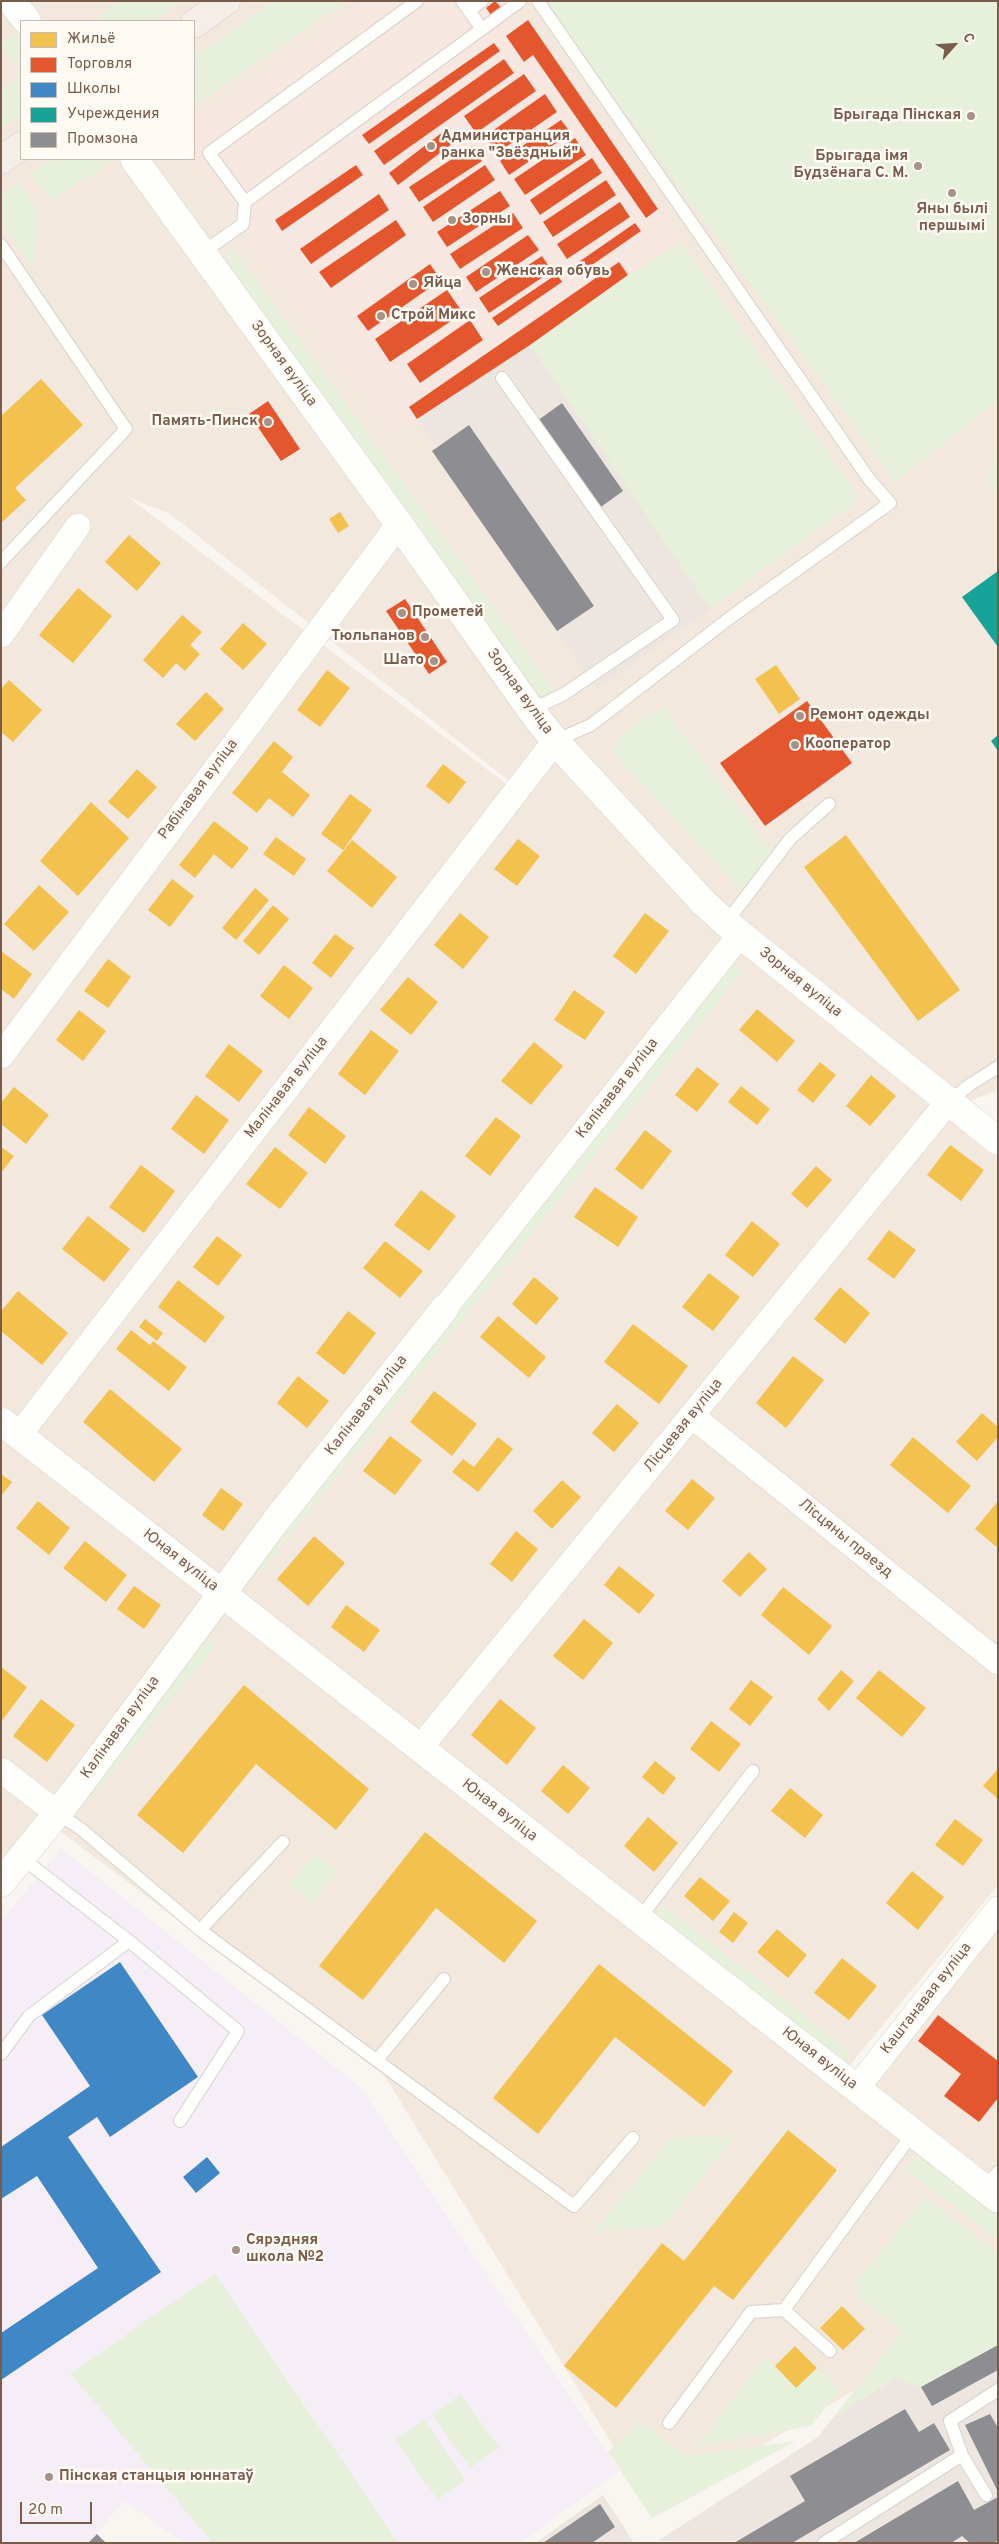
<!DOCTYPE html>
<html>
<head>
<meta charset="utf-8">
<style>
  body { margin:0 }
  #map { position:relative; width:999px; height:2544px; overflow:hidden; background:#f9f5f0; font-family:Overpass,sans-serif }
  canvas { display:block }
  .frame { position:absolute; inset:0; border:2px solid #7a5c4d; pointer-events:none }
  .legend { position:absolute; left:20px; top:20px; width:175px; height:140px; box-sizing:border-box; background:#fffaf3; border:1px solid #cabbb1; margin:0; padding:6px 9px; list-style:none; font-size:15px; color:#7a5c4d }
  .legend li { display:flex; align-items:center; gap:10px; height:25px }
  .legend b { width:25px; border:1px solid #cabbb1 }
  .north { position:absolute; left:929px; top:20px; width:50px; height:50px; -webkit-text-stroke:4px #fffaf3; paint-order:stroke; rotate:64deg; font-size:14px; font-weight:700; line-height:20px; text-align:center; color:#7a5c4d }
  .north::after { content:''; display:block; margin:auto; width:18px; height:22px; background:#7a5c4d; clip-path:polygon(50% 0,100% 100%,50% 72%,0 100%) }
  .scale { position:absolute; left:20px; top:2502px; width:72px; height:22px; box-sizing:border-box; border:2px solid #7a5c4d; border-top:0; padding-left:6px; font-size:15px; line-height:18px; white-space:nowrap; color:#7a5c4d; -webkit-text-stroke:4px #fffaf3; paint-order:stroke }
</style>
</head>
<body>
<div id="map">
<canvas width="999" height="2544"></canvas>
<div class="frame"></div>
<ul class="legend">
<li><b style="height:14px;background:#f2c14e"></b>Жильё</li>
<li><b style="height:14px;background:#e4572e"></b>Торговля</li>
<li><b style="height:14px;background:#3f88c5"></b>Школы</li>
<li><b style="height:14px;background:#17a398"></b>Учреждения</li>
<li><b style="height:14px;background:#8d8d92"></b>Промзона</li>
</ul>
<div class="north">С</div>
<div class="scale">20 m</div>
</div>
<script>
const g = document.querySelector('canvas').getContext('2d');
g.lineJoin = 'round';
function paint(path, color) { g.fillStyle = color; g.fill(path, 'evenodd'); }
const toPath = rows => new Path2D(rows.map(r => 'M' + r).join(''));
function strokePath(path, color, width, dash) { g.strokeStyle = color; g.lineWidth = width; g.lineCap = dash ? 'butt' : 'round'; g.setLineDash(dash || []); g.stroke(path); }
function write(font, color, halo, rows, align = 'center') {
  g.font = font + ' Overpass,sans-serif'; g.lineWidth = 5; g.setLineDash([]); g.textBaseline = 'middle'; g.strokeStyle = halo; g.fillStyle = color; for (const [text, x, y, turn = 0] of rows) {
    g.save(); g.translate(x, y); g.rotate((+turn || 0) * Math.PI / 180); g.textAlign = isNaN(turn) ? turn : align; if (halo) g.strokeText(text, 0, 0); g.fillText(text, 0, 0); g.restore();
  }
}
paint(toPath([
  [1,1,998,1,998,1090,970,1101,730,920,556,732,513,784,170,514,128,497,517,792,556,745,734,938,998,1146,998,1885,845,2071,220,1587,1,1869],
  [21,21,194,21,194,159,21,159],
  [225,1607,998,2207,998,2327,902,2362,653,2510,384,2075,56,1828],
  [998,1921,998,2190,873,2093,872,2079]
]), '#f2e8de');
paint(toPath([
  [365,1,506,1,522,24,528,20,681,242,628,275,530,345,393,434,246,242,251,235,192,159,194,121]
]), '#f6e8e1');
paint(toPath([
  [530,345,710,609,597,689,432,451,437,447,417,419],
  [998,2345,998,2543,658,2541,818,2437,834,2416,896,2378,921,2386],
  [603,2495,634,2543,535,2543]
]), '#ede5e0');
paint(toPath([
  [61,1848,359,2086,620,2471,520,2543,185,2543,124,2501,88,2543,1,2543,1,1921]
]), '#f6eef6');
paint(toPath([
  [119,1,182,1,153,21,104,21,99,15],
  [273,1,346,1,200,102,194,101,194,57],
  [544,1,998,1,998,401,895,482],
  [19,33,21,59,15,63,1,43],
  [21,76,21,114,1,129,1,91],
  [52,159,113,159,114,160,52,201,31,174],
  [19,183,41,215,33,269,1,223,1,196],
  [681,242,860,499,710,609,530,345,628,275],
  [231,245,555,691,543,701,235,277,227,256],
  [998,450,998,493,987,480],
  [663,707,772,852,746,887,740,890,611,751,622,734],
  [738,966,744,969,261,1572,256,1569,252,1562,729,969],
  [207,1637,214,1642,214,1648,90,1800,85,1800,82,1796],
  [314,1853,338,1871,312,1903,289,1884],
  [663,1905,842,2045,848,2053,846,2058,839,2061,657,1915,657,1907],
  [735,2136,665,2226,593,2232,671,2137],
  [914,2159,921,2159,928,2163,998,2214,998,2240,904,2168],
  [925,2197,998,2253,998,2345,921,2387,896,2378,834,2416,902,2331,858,2296,856,2282],
  [215,2274,398,2543,213,2543,70,2373],
  [764,2357,775,2366,817,2368,842,2389,810,2426,697,2446],
  [461,2394,499,2448,470,2468,432,2414],
  [424,2420,466,2480,438,2500,395,2440],
  [641,2421,686,2456,796,2441,652,2518,608,2452]
]), '#e7f0db');
paint(toPath([
  [41,379,83,425,15,488,26,500,1,523,1,416],
  [340,512,349,526,338,533,329,519],
  [129,535,161,563,137,591,105,562],
  [78,588,112,616,73,663,39,635],
  [182,615,202,632,190,645,200,654,185,671,176,663,163,678,143,660],
  [243,623,267,644,243,670,220,649],
  [776,665,800,699,779,714,755,679],
  [327,670,350,688,320,727,297,710],
  [9,680,42,710,13,742,1,732,1,689],
  [206,692,224,709,195,741,176,724],
  [274,741,293,757,282,772,310,795,293,817,269,798,257,813,232,793],
  [443,764,466,782,449,804,426,786],
  [137,769,157,787,128,819,108,802],
  [350,794,372,810,343,850,321,834],
  [91,802,129,838,78,896,40,861],
  [214,821,249,848,232,869,214,854,195,878,179,865],
  [846,835,960,990,918,1021,804,867],
  [276,837,306,859,294,876,263,854],
  [518,839,540,856,517,886,494,869],
  [352,840,397,877,372,908,327,871],
  [172,879,194,896,170,927,148,910],
  [39,885,69,912,34,951,4,924],
  [255,888,269,900,236,940,222,928],
  [273,905,289,919,259,955,243,941],
  [460,913,489,937,463,969,434,945],
  [645,913,669,931,636,974,613,956],
  [335,934,354,948,331,978,312,963],
  [1,951,32,974,14,999,1,989],
  [108,959,131,977,108,1008,84,991],
  [284,965,313,988,289,1019,260,996],
  [408,977,438,1002,411,1035,380,1010],
  [574,990,605,1012,585,1040,554,1020],
  [757,1009,795,1041,777,1062,739,1030],
  [79,1010,106,1031,83,1061,56,1040],
  [371,1030,399,1051,365,1095,338,1074],
  [534,1042,563,1066,531,1105,501,1081],
  [229,1044,263,1071,239,1102,205,1076],
  [820,1062,836,1075,813,1103,797,1090],
  [697,1067,719,1084,697,1112,675,1095],
  [871,1075,896,1096,870,1126,846,1106],
  [741,1086,770,1109,757,1125,728,1102],
  [14,1087,49,1115,26,1144,1,1124,1,1103],
  [196,1095,229,1120,204,1154,171,1129],
  [309,1107,346,1136,325,1164,288,1135],
  [496,1117,521,1136,490,1176,465,1156],
  [645,1130,672,1151,642,1190,615,1169],
  [950,1145,984,1170,961,1201,927,1175],
  [1,1147,14,1156,1,1173],
  [275,1147,308,1173,280,1209,246,1184],
  [141,1165,175,1191,144,1233,109,1207],
  [816,1166,832,1180,807,1208,791,1194],
  [595,1187,638,1217,618,1247,574,1217],
  [421,1190,456,1216,429,1251,394,1225],
  [88,1216,130,1249,104,1282,62,1249],
  [752,1221,780,1244,753,1277,725,1255],
  [889,1230,916,1250,894,1279,867,1259],
  [217,1236,242,1255,218,1286,193,1267],
  [385,1241,423,1271,400,1298,363,1268],
  [709,1273,740,1297,713,1331,682,1307],
  [534,1277,559,1298,536,1325,512,1304],
  [178,1280,225,1317,205,1343,158,1307],
  [840,1287,870,1313,845,1344,814,1319],
  [18,1291,68,1333,42,1365,1,1331,1,1311],
  [348,1311,376,1333,344,1375,316,1353],
  [498,1316,546,1357,529,1378,480,1337],
  [145,1319,163,1333,157,1341,139,1327],
  [633,1324,688,1366,659,1404,604,1362],
  [131,1330,150,1345,153,1341,187,1367,169,1391,116,1349],
  [793,1356,824,1380,786,1428,756,1403],
  [298,1376,329,1401,307,1428,277,1403],
  [110,1389,182,1449,154,1482,83,1422],
  [434,1391,477,1424,452,1456,410,1422],
  [617,1404,639,1423,614,1452,592,1433],
  [982,1413,998,1427,998,1437,977,1461,956,1442],
  [390,1436,422,1460,395,1495,363,1471],
  [498,1437,513,1449,478,1492,452,1472,463,1459,474,1467],
  [913,1437,971,1486,948,1513,890,1465],
  [1,1474,12,1482,1,1496],
  [692,1479,715,1498,688,1530,665,1511],
  [562,1480,581,1497,552,1529,533,1511],
  [221,1488,243,1504,223,1531,202,1515],
  [38,1501,70,1528,49,1555,16,1528],
  [998,1501,998,1548,975,1529],
  [516,1531,538,1549,512,1582,490,1564],
  [314,1536,345,1563,308,1606,277,1579],
  [85,1541,127,1575,106,1602,63,1568],
  [749,1552,767,1569,740,1597,722,1581],
  [619,1566,655,1595,639,1614,604,1585],
  [134,1586,161,1605,144,1629,117,1609],
  [783,1587,832,1626,809,1655,761,1615],
  [346,1605,380,1630,364,1652,331,1627],
  [584,1619,613,1643,583,1680,553,1656],
  [1,1667,27,1687,1,1722],
  [841,1670,854,1681,829,1711,817,1699],
  [879,1670,926,1708,902,1737,856,1698],
  [751,1680,773,1697,750,1726,729,1709],
  [244,1685,369,1789,336,1830,256,1764,183,1853,137,1815],
  [41,1699,75,1725,47,1762,13,1736],
  [500,1699,536,1728,507,1765,471,1735],
  [711,1721,741,1744,719,1772,690,1749],
  [655,1761,676,1778,663,1795,642,1777],
  [563,1765,590,1788,568,1814,541,1791],
  [998,1769,998,1799,983,1786],
  [790,1788,823,1815,805,1838,771,1811],
  [648,1817,678,1843,654,1872,624,1846],
  [955,1819,983,1840,963,1866,935,1845],
  [425,1832,537,1921,504,1963,436,1908,363,2000,319,1966],
  [912,1871,944,1897,918,1930,886,1903],
  [700,1877,730,1901,713,1921,684,1896],
  [734,1912,748,1923,733,1943,719,1932],
  [777,1929,807,1955,788,1978,757,1952],
  [842,1958,877,1986,849,2020,814,1993],
  [599,1964,733,2071,704,2107,615,2037,538,2134,493,2098],
  [788,2130,837,2170,733,2300,714,2286,616,2408,564,2366,662,2243,684,2261],
  [842,2306,865,2329,843,2350,820,2328],
  [795,2346,817,2368,796,2388,775,2366]
]), '#f2c14e');
paint(toPath([
  [495,1,501,7,491,15,486,8],
  [528,20,658,209,646,218,533,55,524,62,506,36],
  [494,43,500,51,369,144,362,135],
  [504,59,514,73,384,165,374,151],
  [524,74,536,91,476,133,464,116],
  [545,94,557,112,497,153,485,136],
  [561,120,571,133,509,175,500,161],
  [448,128,457,140,398,185,389,173],
  [575,138,586,155,525,195,514,179],
  [472,146,482,161,419,202,409,187],
  [592,158,602,173,540,215,530,200],
  [356,165,363,175,282,231,275,220],
  [485,165,495,180,433,222,423,207],
  [606,180,616,195,553,237,543,222],
  [500,191,510,206,447,247,437,232],
  [379,194,389,210,311,264,300,249],
  [620,202,630,217,567,259,557,244],
  [513,213,523,228,460,269,450,254],
  [396,220,406,235,331,288,319,272],
  [635,223,641,231,579,274,573,266],
  [528,235,539,250,476,292,466,277],
  [542,256,552,271,489,313,479,298],
  [619,262,628,275,530,345,417,419,409,407],
  [430,264,441,280,368,331,357,316],
  [557,274,562,282,498,326,492,318],
  [447,290,463,313,390,362,375,339],
  [470,320,483,340,420,383,407,364],
  [268,401,300,449,281,461,249,414],
  [405,599,447,662,429,674,386,611],
  [807,701,852,763,765,826,720,763],
  [938,2015,998,2061,998,2098,979,2122,944,2096,961,2074,918,2041]
]), '#e4572e');
paint(toPath([
  [120,1962,198,2077,110,2137,97,2117,68,2137,161,2272,1,2380,1,2333,98,2268,37,2176,1,2199,1,2147,90,2086,42,2015],
  [207,2157,220,2173,196,2193,183,2177]
]), '#3f88c5');
paint(toPath([
  [998,571,998,647,962,597],
  [998,735,998,751,991,741]
]), '#17a398');
paint(toPath([
  [562,403,623,491,598,509,537,421],
  [469,425,594,606,557,631,432,451],
  [998,2345,998,2370,932,2406,921,2387],
  [905,2409,919,2432,934,2423,950,2450,792,2543,734,2543,805,2501,790,2476],
  [990,2414,998,2428,998,2492,965,2425],
  [958,2481,974,2510,998,2497,998,2540,993,2543,970,2543,962,2536,951,2543,854,2543],
  [600,2504,615,2527,592,2543,543,2543],
  [97,2534,106,2543,88,2543]
]), '#8d8d92');
const service = toPath([
  [417,1,209,153,245,202,482,29,462,1],
  [538,1,869,479,890,503,731,617,591,725,555,741],
  [469,11,482,1],
  [482,29,520,1],
  [1,245,126,429,1,562],
  [202,253,243,224,245,202],
  [502,378,673,620,564,694,531,710],
  [726,923,790,839,829,804],
  [948,1102,971,1084,998,1067],
  [57,1813,81,1829,200,1930,574,2206,633,2138],
  [22,1858,129,1941,238,2031,180,2121],
  [639,1919,753,1771],
  [200,1930,283,1842],
  [1,2054,29,2016,129,1941],
  [377,2060,444,1979],
  [984,2188,998,2172],
  [784,2310,830,2351],
  [669,2423,751,2312,784,2310,913,2133],
  [986,2495,962,2455,950,2421,998,2390],
  [824,2543,962,2455]
]);
const minor = toPath([
  [1,635,78,526],
  [1,1056,399,524],
  [445,1308,740,935],
  [692,1416,998,1662],
  [19,1435,555,741],
  [419,1749,948,1102],
  [1,1770,57,1813],
  [857,2088,998,1909]
]);
const tertiary = toPath([
  [11,1,27,21],
  [134,159,399,524,531,710,555,741,704,903,726,923,998,1141],
  [1,1421,998,2199],
  [1,1883,72,1795,275,1522,445,1308]
]);
const primary = toPath([
  [194,24,226,1],
  [1,160,21,146]
]);
strokePath(service, '#d7d1cb', 14);
strokePath(minor, '#d7d1cb', 26);
strokePath(tertiary, '#d7d1cb', 29);
strokePath(primary, '#dad1cc', 29);
strokePath(service, '#fefefd', 12);
strokePath(minor, '#fefefd', 25);
strokePath(tertiary, '#fefefd', 28);
strokePath(primary, '#f3eee8', 28);
for (const [x, y, r, color] of [
  [971,116,5,"#a69286"],
  [431,146,5,"#a69286"],
  [918,166,5,"#a69286"],
  [952,193,5,"#a69286"],
  [452,220,5,"#a69286"],
  [486,272,5,"#a69286"],
  [413,284,5,"#a69286"],
  [381,316,5,"#a69286"],
  [268,422,5,"#a69286"],
  [402,613,5,"#a69286"],
  [425,637,5,"#a69286"],
  [434,661,5,"#a69286"],
  [800,716,5,"#a69286"],
  [795,745,5,"#a69286"],
  [236,2250,5,"#a69286"],
  [49,2477,5,"#a69286"]
]) { const dot = new Path2D(); dot.arc(x, y, r, 0, 2 * Math.PI); g.fillStyle = color; g.fill(dot); strokePath(dot, '#fffaf3', 2); }
write('bold 15px', '#7a5c4d', '#fffaf3', [
  ["Брыгада Пінская",961,116,"right"],
  ["Администранция",441,137],
  ["ранка \"Звёздный\"",441,154],
  ["Брыгада імя",908,157,"right"],
  ["Будзёнага С. М.",908,174,"right"],
  ["Яны былі",952,210,"center"],
  ["першымі",952,227,"center"],
  ["Зорны",462,220],
  ["Женская обувь",496,272],
  ["Яйца",423,284],
  ["Строй Микс",391,316],
  ["Память-Пинск",258,422,"right"],
  ["Прометей",412,613],
  ["Тюльпанов",415,637,"right"],
  ["Шато",424,661,"right"],
  ["Ремонт одежды",810,716],
  ["Кооператор",805,745],
  ["Сярэдняя",246,2241],
  ["школа №2",246,2258],
  ["Пінская станцыя юннатаў",59,2477]
], 'left');
write('15px', '#7a5c4d', '#fffaf3', [
  ["Зорная вуліца",283,364,54],
  ["Зорная вуліца",519,692,54],
  ["Рабінавая вуліца",199,790,-53],
  ["Зорная вуліца",800,983,39],
  ["Малінавая вуліца",287,1088,-52],
  ["Калінавая вуліца",618,1089,-52],
  ["Калінавая вуліца",367,1406,-52],
  ["Лісцевая вуліца",684,1426,-51],
  ["Лісцяны праезд",845,1539,39],
  ["Юная вуліца",180,1561,38],
  ["Калінавая вуліца",121,1728,-54],
  ["Юная вуліца",499,1811,38],
  ["Каштанавая вуліца",927,1999,-52],
  ["Юная вуліца",819,2059,38]
]);
</script>
</body>
</html>
